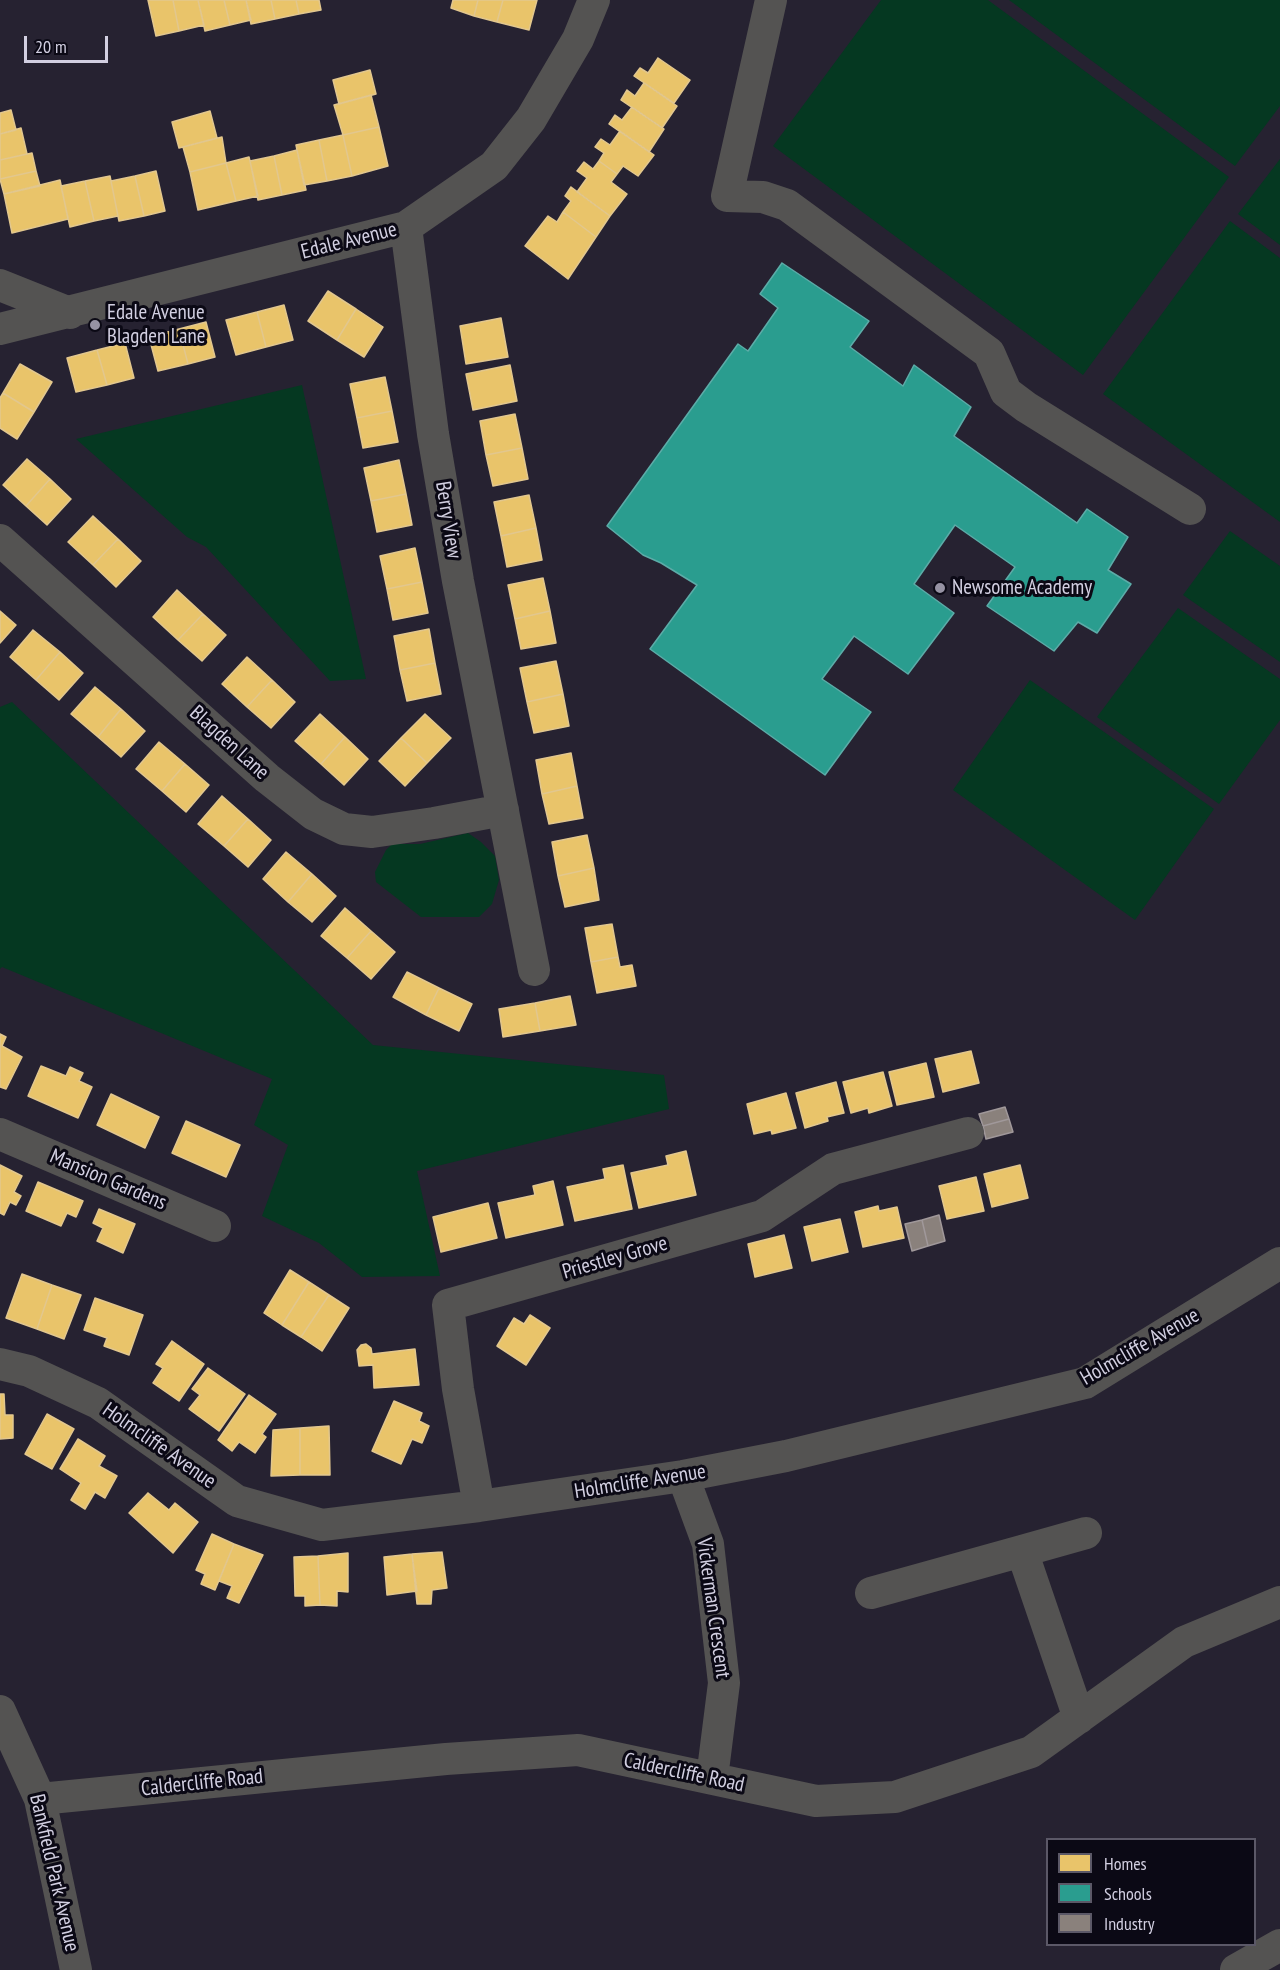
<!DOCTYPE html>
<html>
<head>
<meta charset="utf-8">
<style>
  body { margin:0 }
  #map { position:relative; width:1280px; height:1970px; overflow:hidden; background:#262231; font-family:"PT Sans Narrow",sans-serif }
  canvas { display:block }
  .legend { position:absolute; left:1046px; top:1838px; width:210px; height:108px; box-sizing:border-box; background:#0b0915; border:2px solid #5b5867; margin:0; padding:8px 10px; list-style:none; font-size:18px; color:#d2cfe1 }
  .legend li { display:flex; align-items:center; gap:12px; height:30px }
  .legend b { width:30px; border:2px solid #5b5867 }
  .scale { position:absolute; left:24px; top:36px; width:84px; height:27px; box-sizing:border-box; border:3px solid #d2cfe1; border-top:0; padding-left:8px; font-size:18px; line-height:21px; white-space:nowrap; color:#d2cfe1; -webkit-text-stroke:4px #0b0915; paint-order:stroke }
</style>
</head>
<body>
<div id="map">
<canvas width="1280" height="1970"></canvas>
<ul class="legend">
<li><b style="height:16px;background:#e9c46a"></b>Homes</li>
<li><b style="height:16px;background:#2a9d8f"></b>Schools</li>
<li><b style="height:16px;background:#8a817c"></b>Industry</li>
</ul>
<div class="scale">20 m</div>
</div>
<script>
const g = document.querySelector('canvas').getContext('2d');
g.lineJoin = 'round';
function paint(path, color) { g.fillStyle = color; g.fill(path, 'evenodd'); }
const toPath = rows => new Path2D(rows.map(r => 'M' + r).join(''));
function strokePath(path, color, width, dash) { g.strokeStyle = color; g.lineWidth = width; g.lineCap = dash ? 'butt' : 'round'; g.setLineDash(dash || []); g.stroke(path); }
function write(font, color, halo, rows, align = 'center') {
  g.font = font + ' "PT Sans Narrow",sans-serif'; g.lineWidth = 6; g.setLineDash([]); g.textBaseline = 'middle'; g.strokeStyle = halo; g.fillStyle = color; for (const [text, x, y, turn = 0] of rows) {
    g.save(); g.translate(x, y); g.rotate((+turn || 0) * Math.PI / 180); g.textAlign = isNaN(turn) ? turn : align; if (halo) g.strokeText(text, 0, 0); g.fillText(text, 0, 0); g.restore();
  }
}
paint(toPath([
  [881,0,988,0,1229,177,1083,375,773,146],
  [1009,0,1280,0,1280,106,1235,166],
  [1280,159,1280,245,1238,214],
  [1230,221,1280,258,1280,522,1103,394],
  [302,385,366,679,330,681,206,547,187,537,76,439],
  [1230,531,1280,566,1280,662,1183,595],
  [1178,608,1280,679,1280,720,1219,804,1097,717],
  [1030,680,1214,809,1135,920,953,790],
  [12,702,373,1045,664,1075,669,1109,417,1171,440,1276,362,1277,319,1243,262,1216,288,1145,254,1125,272,1079,2,967,0,969,0,707],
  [468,833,481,842,495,856,499,880,492,904,479,917,421,917,376,882,375,872,386,850,392,844,420,844]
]), '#053821');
const homes = toPath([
  [148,0,173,0,179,31,156,36,148,0],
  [173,0,198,0,204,25,179,31,173,0],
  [198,0,224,0,230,25,205,31,198,0],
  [224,0,246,0,251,20,230,25,224,0],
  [246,0,271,0,275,19,251,24,246,0],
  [271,0,296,0,299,14,275,19,271,0],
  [296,0,319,0,321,10,299,14,296,0],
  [453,0,478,0,474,16,451,8,453,0],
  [478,0,503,0,497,22,474,16,478,0],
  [503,0,537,0,529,30,497,22,503,0],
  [658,58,690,80,674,103,634,76,640,68,648,73,658,58],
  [370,70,376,94,339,104,333,80,370,70],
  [644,83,677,106,662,128,621,100,627,90,635,96,644,83],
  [371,95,379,127,343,135,334,105,371,95],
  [632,107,664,129,649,152,609,124,615,115,622,120,632,107],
  [11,110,16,130,0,134,0,113,11,110],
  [210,111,217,138,179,148,172,122,210,111],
  [379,127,388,166,352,176,343,135,379,127],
  [21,128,27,154,0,160,0,134,21,128],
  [620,131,654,155,638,176,623,166,617,174,599,161,604,153,595,147,601,139,610,145,620,131],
  [343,135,352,176,327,181,319,140,343,135],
  [222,137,226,163,190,172,183,147,222,137],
  [319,140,327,181,304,185,296,145,319,140],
  [297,150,306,190,282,195,274,156,297,150],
  [32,153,36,171,0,179,0,160,32,153],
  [274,156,282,195,258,200,250,161,274,156],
  [249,157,258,196,236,201,226,163,249,157],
  [599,161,617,174,611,182,627,194,610,216,577,192,587,178,577,171,584,162,593,169,599,161],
  [226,163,236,201,198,210,190,172,226,163],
  [36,171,40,186,4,194,0,179,36,171],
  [156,171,165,211,144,216,135,176,156,171],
  [110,176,118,216,94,221,85,181,110,176],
  [135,176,144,216,119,221,111,181,135,176],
  [60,180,68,219,12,233,4,194,60,180],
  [85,181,94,221,70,227,61,186,85,181],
  [571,187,610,216,596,237,563,212,571,201,565,196,571,187],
  [563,212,596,237,568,279,525,246,548,216,557,222,563,212],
  [328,291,356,309,337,340,308,321,328,291],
  [284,305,293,340,266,347,257,312,284,305],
  [356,309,383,327,364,357,337,340,356,309],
  [257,312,266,347,236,355,226,320,257,312],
  [501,318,508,357,466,364,460,326,501,318],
  [206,322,215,357,188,364,179,329,206,322],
  [179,329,188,364,158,371,149,337,179,329],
  [125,343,134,378,107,385,97,350,125,343],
  [97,350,107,385,76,392,67,358,97,350],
  [20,364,52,382,34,412,3,393,20,364],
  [510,365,517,401,473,410,466,374,510,365],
  [385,377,392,411,357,418,350,384,385,377],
  [3,393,34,412,17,439,0,428,0,398,3,393],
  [392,411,398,442,363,448,357,418,392,411],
  [515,414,522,448,486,455,480,421,515,414],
  [522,448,528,479,493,486,486,455,522,448],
  [27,459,50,479,26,506,3,485,27,459],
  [399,460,406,494,371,501,364,468,399,460],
  [50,479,71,499,47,525,26,506,50,479],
  [406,494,412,525,377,532,371,501,406,494],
  [529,495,536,528,501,536,494,502,529,495],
  [93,516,118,539,93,565,68,542,93,516],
  [536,528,542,560,507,567,501,536,536,528],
  [118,539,141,561,116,587,93,565,118,539],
  [415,548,422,582,387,589,380,556,415,548],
  [543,578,550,611,515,619,508,585,543,578],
  [422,582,428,613,393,620,387,589,422,582],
  [177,590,203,614,178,640,153,617,177,590],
  [0,611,16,625,0,643,0,611],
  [550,611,556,643,521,649,515,619,550,611],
  [203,614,226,635,202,661,178,640,203,614],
  [429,629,435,663,400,670,394,636,429,629],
  [33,630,60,652,36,680,10,657,33,630],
  [60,652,83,673,59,700,36,680,60,652],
  [247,657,272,680,247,707,222,684,247,657],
  [556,661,563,694,527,702,520,668,556,661],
  [435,663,441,694,407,701,400,670,435,663],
  [272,680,295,702,271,728,247,707,272,680],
  [95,687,121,709,98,737,71,714,95,687],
  [563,694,569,726,534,733,527,702,563,694],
  [121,709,145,731,121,757,98,737,121,709],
  [320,714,345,737,321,764,295,741,320,714],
  [425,714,451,738,427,763,401,738,425,714],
  [345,737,368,759,344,785,321,764,345,737],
  [401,738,427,763,405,786,379,761,401,738],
  [159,742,185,764,162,791,136,769,159,742],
  [571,753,577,786,542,794,536,760,571,753],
  [185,764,209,785,186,812,162,791,185,764],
  [577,786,583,818,549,824,542,794,577,786],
  [222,796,248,819,224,846,198,824,222,796],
  [248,819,271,840,248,867,224,846,248,819],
  [587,835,594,868,558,876,552,842,587,835],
  [286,852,312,874,288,902,263,879,286,852],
  [594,868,599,900,565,907,558,876,594,868],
  [312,874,336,896,312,922,288,902,312,874],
  [345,908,371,931,347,958,321,936,345,908],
  [612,924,618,957,591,962,585,928,612,924],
  [371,931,395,952,371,979,347,958,371,931],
  [618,957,620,967,632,965,636,986,597,993,591,962,618,957],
  [407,972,439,988,426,1015,393,997,407,972],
  [439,988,472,1004,459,1031,426,1015,439,988],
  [570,996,576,1025,540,1031,535,1003,570,996],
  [535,1003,540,1031,503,1037,499,1009,535,1003],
  [0,1034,6,1037,2,1046,22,1057,6,1089,0,1087,0,1034],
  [971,1051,979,1083,943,1092,935,1059,971,1051],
  [926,1063,934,1097,897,1105,889,1072,926,1063],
  [41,1066,66,1076,70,1067,83,1073,79,1081,92,1087,78,1118,28,1096,41,1066],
  [883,1072,892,1106,869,1113,868,1108,851,1113,843,1082,883,1072],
  [836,1082,844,1113,827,1117,828,1121,805,1128,796,1093,836,1082],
  [786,1093,796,1128,772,1134,771,1130,754,1134,747,1104,786,1093],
  [111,1094,159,1117,145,1148,97,1125,111,1094],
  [186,1121,240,1145,226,1177,172,1153,186,1121],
  [686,1151,696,1195,639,1208,631,1173,668,1165,666,1156,686,1151],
  [0,1165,22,1176,14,1192,21,1196,16,1205,10,1202,4,1215,0,1213,0,1165],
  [623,1165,632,1209,575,1221,567,1187,605,1179,603,1169,623,1165],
  [1020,1165,1028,1198,992,1207,984,1174,1020,1165],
  [976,1177,984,1211,947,1219,939,1186,976,1177],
  [553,1181,563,1225,506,1238,498,1203,535,1195,533,1186,553,1181],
  [38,1182,83,1201,76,1217,67,1213,61,1226,26,1211,38,1182],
  [488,1203,497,1238,441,1252,433,1217,488,1203],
  [878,1206,879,1211,897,1207,904,1238,863,1247,855,1212,878,1206],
  [99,1209,135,1224,123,1253,97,1241,103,1228,93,1223,99,1209],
  [840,1219,848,1252,812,1261,804,1227,840,1219],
  [784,1235,792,1268,755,1277,748,1244,784,1235],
  [290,1270,309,1282,282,1325,264,1313,290,1270],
  [22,1274,52,1285,37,1329,6,1318,22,1274],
  [309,1282,329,1295,301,1337,282,1325,309,1282],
  [52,1285,81,1295,64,1339,37,1329,52,1285],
  [329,1295,349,1308,322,1351,301,1337,329,1295],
  [95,1298,143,1315,129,1355,104,1346,107,1338,84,1330,95,1298],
  [530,1315,550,1328,526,1365,497,1346,514,1318,524,1324,530,1315],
  [172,1341,204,1364,179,1401,153,1383,163,1368,156,1364,172,1341],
  [366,1344,371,1348,372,1354,415,1349,419,1385,374,1388,373,1365,359,1366,357,1350,361,1345,366,1344],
  [208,1368,245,1394,219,1431,189,1409,200,1395,192,1389,208,1368],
  [0,1394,4,1394,5,1415,13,1415,13,1438,0,1439,0,1394],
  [249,1395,276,1414,262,1434,266,1437,255,1453,239,1442,232,1451,218,1440,249,1395],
  [394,1401,422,1413,419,1421,429,1426,422,1443,412,1439,401,1464,372,1451,394,1401],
  [47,1414,74,1429,52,1469,25,1454,47,1414],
  [329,1426,330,1475,300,1475,300,1428,329,1426],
  [300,1428,300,1475,271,1476,273,1430,300,1428],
  [78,1439,105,1456,99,1466,117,1476,105,1498,95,1492,85,1509,71,1500,81,1483,60,1469,78,1439],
  [148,1493,169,1510,175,1503,198,1522,173,1553,129,1513,148,1493],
  [212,1534,234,1544,215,1590,201,1584,205,1574,196,1570,212,1534],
  [234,1544,263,1555,239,1603,227,1598,232,1586,219,1581,234,1544],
  [442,1552,447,1588,432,1590,431,1604,417,1604,412,1554,442,1552],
  [348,1553,348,1592,337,1591,337,1606,320,1605,318,1556,348,1553],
  [412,1554,417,1591,387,1595,384,1557,412,1554],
  [318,1556,320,1605,305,1606,305,1596,295,1596,294,1557,318,1556]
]);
paint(homes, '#e9c46a');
strokePath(homes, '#e2c78e', 1.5);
const schools = toPath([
  [782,263,869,321,850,347,903,386,914,365,971,407,954,436,1077,523,1087,509,1128,537,1108,570,1131,584,1097,633,1078,622,1054,651,987,606,1015,567,955,525,914,584,954,613,908,674,854,636,822,679,871,712,825,775,650,649,697,585,661,563,643,555,607,526,738,344,748,351,778,308,760,294,782,263]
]);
paint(schools, '#2a9d8f');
strokePath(schools, '#5caca8', 1.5);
const industry = toPath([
  [1005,1107,1009,1119,983,1126,979,1114,1005,1107],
  [1009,1119,1013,1132,986,1139,983,1126,1009,1119],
  [939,1215,945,1241,928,1246,922,1220,939,1215],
  [922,1220,928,1246,912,1251,905,1224,922,1220]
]);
paint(industry, '#8a817c');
strokePath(industry, '#a0989a', 1.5);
strokePath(toPath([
  [771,0,727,196,763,197,787,205,989,353,1006,392,1026,407,1190,509],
  [406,227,433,434,458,581,534,970],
  [0,285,70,313],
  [0,329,406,227,494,166,531,119,578,39,594,0],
  [0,540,267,778,313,814,344,829,372,832,434,823,503,810],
  [0,1134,215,1226],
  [0,1364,29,1371,98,1403,237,1501,322,1525,479,1506,683,1476,786,1456,1085,1383,1280,1263],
  [683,1476,708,1544,724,1683,712,1778],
  [479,1506,458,1389,448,1305,762,1216,833,1169,968,1133],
  [1022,1551,1086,1533],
  [871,1593,1022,1551,1079,1718],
  [0,1711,40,1799,76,1970],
  [40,1799,446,1759,578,1750,816,1801,895,1797,1031,1752,1184,1642,1280,1602],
  [1236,1970,1280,1945]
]), '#545352', 32);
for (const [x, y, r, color] of [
  [95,325,6,"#9692a3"],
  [940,588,6,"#9692a3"]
]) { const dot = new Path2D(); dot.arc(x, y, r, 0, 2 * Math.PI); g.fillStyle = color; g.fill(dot); strokePath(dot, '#0b0915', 2); }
write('21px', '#d2cfe1', '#0b0915', [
  ["Edale Avenue",349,241,-14],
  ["Berry View",448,520,81],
  ["Blagden Lane",229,743,42],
  ["Mansion Gardens",108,1180,23],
  ["Priestley Grove",615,1258,-16],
  ["Holmcliffe Avenue",1140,1347,-30],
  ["Holmcliffe Avenue",159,1446,35],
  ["Holmcliffe Avenue",640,1482,-9],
  ["Vickerman Crescent",713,1608,82],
  ["Caldercliffe Road",684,1773,12],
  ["Caldercliffe Road",202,1783,-6],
  ["Bankfield Park Avenue",54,1873,77]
]);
write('21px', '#d2cfe1', '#0b0915', [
  ["Edale Avenue",107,313],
  ["Blagden Lane",107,337],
  ["Newsome Academy",952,588]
], 'left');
</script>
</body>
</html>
